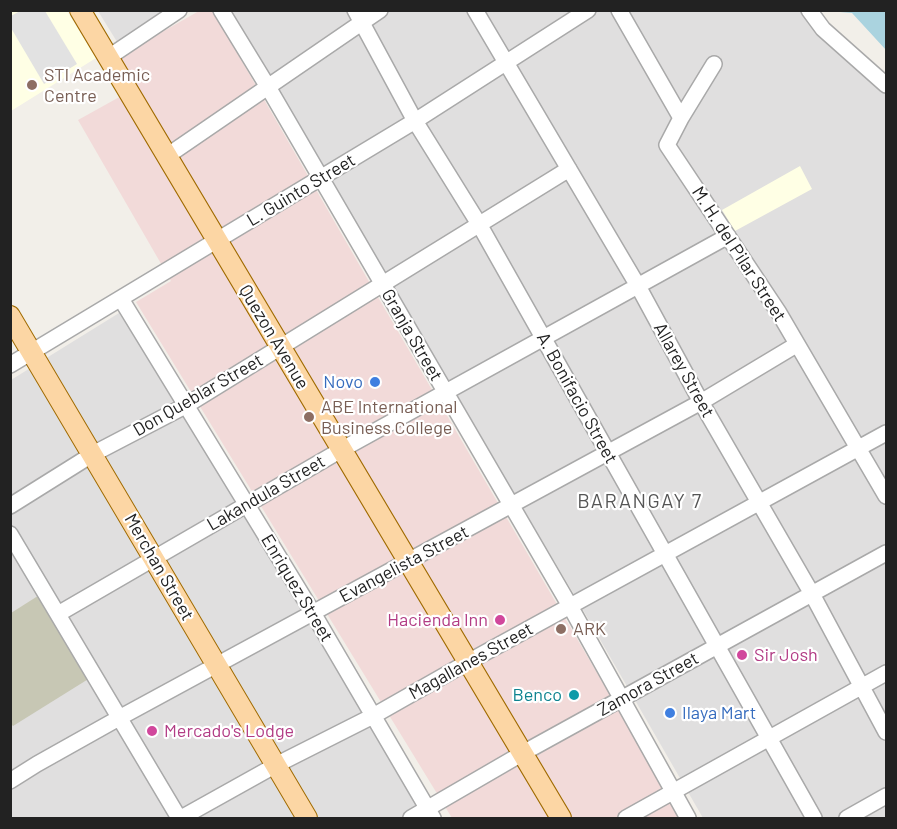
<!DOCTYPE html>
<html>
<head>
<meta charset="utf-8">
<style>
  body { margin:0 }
  #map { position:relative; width:897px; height:829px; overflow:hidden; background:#f2efe9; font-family:Barlow,sans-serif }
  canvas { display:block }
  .frame { position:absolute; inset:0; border:12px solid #222; pointer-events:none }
</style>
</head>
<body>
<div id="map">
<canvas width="897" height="829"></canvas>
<div class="frame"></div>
</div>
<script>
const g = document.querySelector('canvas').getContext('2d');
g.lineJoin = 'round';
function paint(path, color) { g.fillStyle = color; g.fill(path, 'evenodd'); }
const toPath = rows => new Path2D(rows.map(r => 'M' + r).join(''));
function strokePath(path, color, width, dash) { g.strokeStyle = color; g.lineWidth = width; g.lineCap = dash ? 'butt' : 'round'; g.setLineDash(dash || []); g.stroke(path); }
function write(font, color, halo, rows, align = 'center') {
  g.font = font + ' Barlow,sans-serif'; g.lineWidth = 4.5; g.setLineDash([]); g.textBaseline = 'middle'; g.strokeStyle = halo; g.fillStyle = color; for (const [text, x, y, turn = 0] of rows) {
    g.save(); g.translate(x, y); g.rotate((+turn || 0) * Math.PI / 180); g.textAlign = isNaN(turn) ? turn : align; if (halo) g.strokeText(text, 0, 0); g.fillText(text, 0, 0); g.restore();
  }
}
paint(toPath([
  [98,11,176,11,119,45],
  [228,11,805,11,816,33,886,93,886,818,703,818,572,591],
  [119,313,303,602,433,818,11,818,11,380]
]), '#e0dfdf');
paint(toPath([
  [199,11,213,11,375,292,653,769,680,818,452,818,136,302,171,281,78,120,123,95,104,65]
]), '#f2dad9');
paint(toPath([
  [11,11,67,11,96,58,11,111],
  [800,166,812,189,735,231,722,210]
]), '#ffffe5');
paint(toPath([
  [41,594,90,678,13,726,11,724,11,613]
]), '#c7c7b4');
paint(toPath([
  [20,11,45,11,77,64,44,84,11,28,11,16]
]), '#e2e2e2');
paint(toPath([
  [828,11,886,11,886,50,852,13]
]), '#aad3df');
const minor = toPath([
  [221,10,268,87,570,606,688,818],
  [355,10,415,121,479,224,814,818],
  [475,10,638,286,701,402,812,594,886,732],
  [619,10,681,118,667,145,779,313,886,496],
  [809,10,823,29,886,85],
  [109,57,179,10],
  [681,118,714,64],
  [167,156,380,10],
  [121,299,313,613,433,818],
  [10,365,415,121,588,10],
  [10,506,93,454,185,406,569,169],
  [10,534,179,818],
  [58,614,341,450,728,236],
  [10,781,37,764,119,718,701,402,796,345],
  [181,818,276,765,373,716,468,662,886,433],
  [411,818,523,753,886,553],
  [626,818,886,673],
  [847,818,886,796]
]);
const major = toPath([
  [80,10,561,818],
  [10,316,307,818]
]);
strokePath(minor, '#a9a9a9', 18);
strokePath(major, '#a06b00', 22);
strokePath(minor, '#fff', 15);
strokePath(major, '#fcd6a4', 20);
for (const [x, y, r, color] of [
  [32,85,6,"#8d6e63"],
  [375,382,6,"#3f7fe0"],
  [309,417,6,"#8d6e63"],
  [500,620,6,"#d1479c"],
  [561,629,6,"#8d6e63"],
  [742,655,6,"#d1479c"],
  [574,695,6,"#0f9aa8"],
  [670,713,6,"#3f7fe0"],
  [152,731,6,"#d1479c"]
]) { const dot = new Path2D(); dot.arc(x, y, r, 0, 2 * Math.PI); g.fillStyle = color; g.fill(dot); strokePath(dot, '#fff', 2); }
write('18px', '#785e54', '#fff', [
  ["STI Academic",44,75],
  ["Centre",44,96],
  ["ABE International",321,407],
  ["Business College",321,428],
  ["ARK",573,629]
], 'left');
write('18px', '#222', '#fff', [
  ["L. Guinto Street",301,190,-31],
  ["M. H. del Pilar Street",739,254,57],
  ["Granja Street",412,335,60],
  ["Quezon Avenue",274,337,59],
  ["Allarey Street",684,370,61],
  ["Don Queblar Street",198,395,-30],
  ["A. Bonifacio Street",577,398,61],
  ["Lakandula Street",266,493,-30],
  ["Evangelista Street",404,564,-28],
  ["Merchan Street",159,567,60],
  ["Enriquez Street",297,588,59],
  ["Magallanes Street",471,661,-29],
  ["Zamora Street",648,684,-29]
]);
write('18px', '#366cbe', '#fff', [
  ["Novo",363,382],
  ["Ilaya Mart",682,713,"left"]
], 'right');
write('18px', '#b23c85', '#fff', [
  ["Hacienda Inn",488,620,"right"],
  ["Sir Josh",754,655],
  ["Mercado's Lodge",164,731]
], 'left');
write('18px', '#0d838f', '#fff', [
  ["Benco",562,695]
], 'right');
g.letterSpacing = '1.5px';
write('20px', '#555', '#fff', [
  ["BARANGAY 7",640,501]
]);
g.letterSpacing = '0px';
</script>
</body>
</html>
